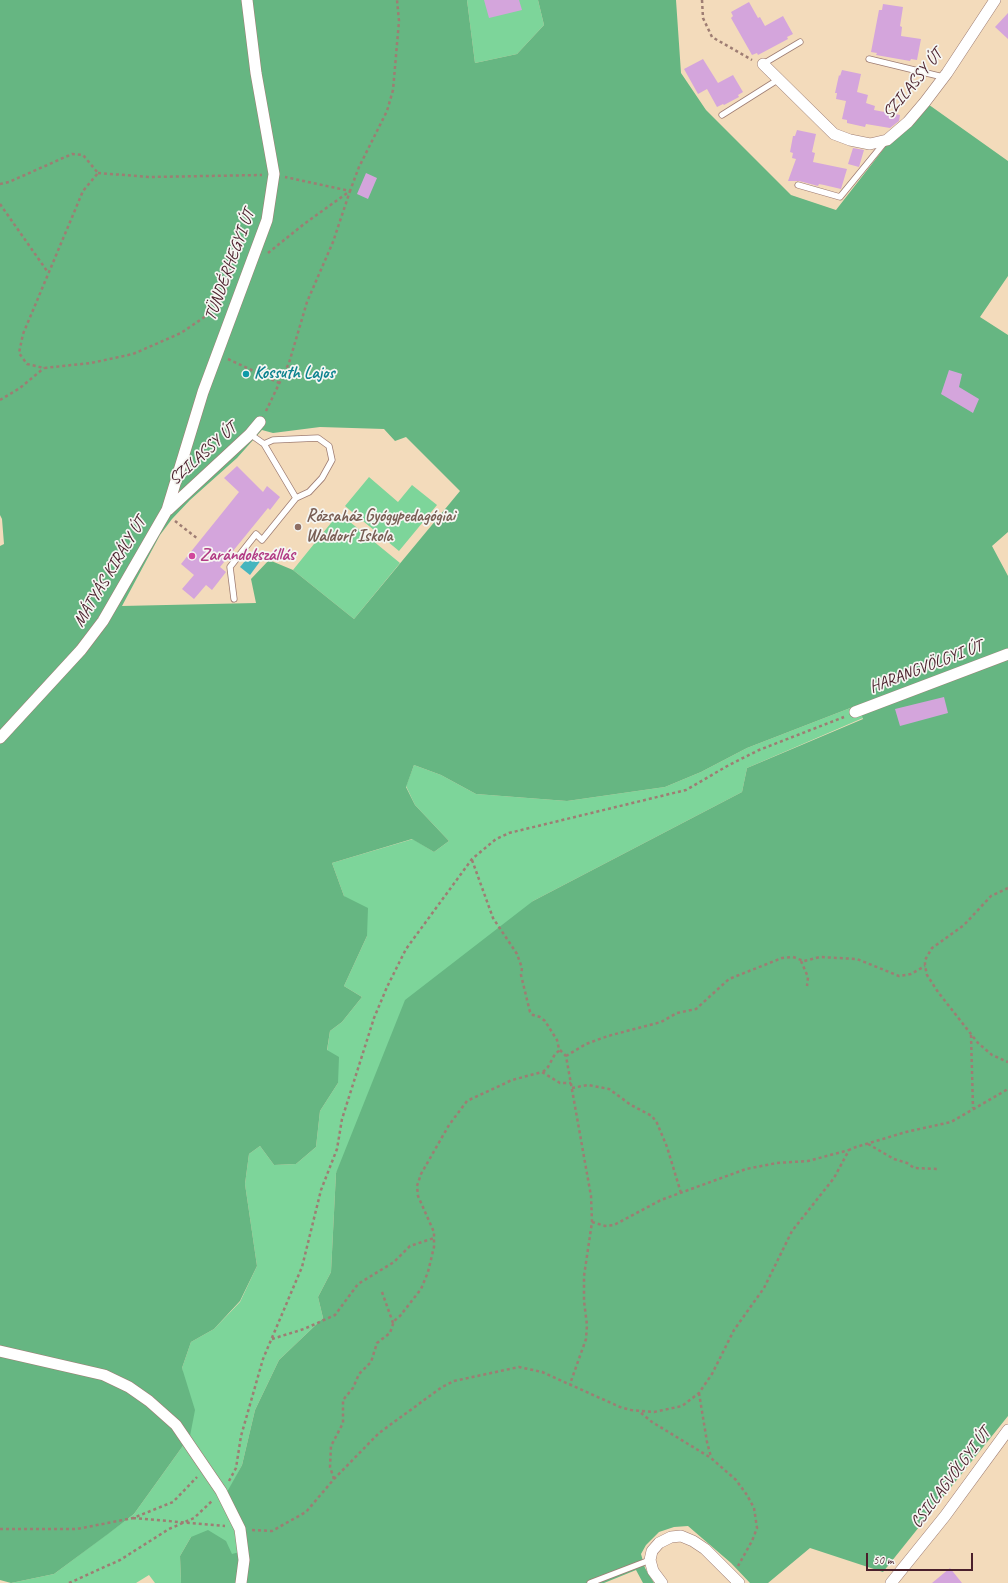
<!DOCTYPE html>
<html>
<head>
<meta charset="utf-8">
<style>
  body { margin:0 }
  #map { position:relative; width:1008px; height:1583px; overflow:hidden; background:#f3dbbb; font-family:Caveat,sans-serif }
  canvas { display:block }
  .scale { position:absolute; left:866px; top:1553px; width:107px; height:18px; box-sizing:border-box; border:2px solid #4a1f2b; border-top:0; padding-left:5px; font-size:12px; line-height:14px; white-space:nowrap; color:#4a1f2b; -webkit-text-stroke:3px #f6f6f2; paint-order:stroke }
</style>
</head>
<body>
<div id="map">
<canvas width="1008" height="1583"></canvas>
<div class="scale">50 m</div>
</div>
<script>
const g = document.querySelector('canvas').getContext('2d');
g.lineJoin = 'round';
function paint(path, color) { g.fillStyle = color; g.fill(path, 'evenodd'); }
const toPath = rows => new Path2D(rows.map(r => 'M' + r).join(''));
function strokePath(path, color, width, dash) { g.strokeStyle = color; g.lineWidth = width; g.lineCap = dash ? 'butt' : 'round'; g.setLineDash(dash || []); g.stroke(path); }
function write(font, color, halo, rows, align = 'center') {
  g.font = font + ' Caveat,sans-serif'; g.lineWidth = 3.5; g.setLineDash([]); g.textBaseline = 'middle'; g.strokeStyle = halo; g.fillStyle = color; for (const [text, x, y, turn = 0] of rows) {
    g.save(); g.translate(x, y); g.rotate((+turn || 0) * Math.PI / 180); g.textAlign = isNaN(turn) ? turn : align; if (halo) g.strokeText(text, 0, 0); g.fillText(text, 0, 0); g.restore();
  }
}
paint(toPath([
  [467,0,538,0,544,25,517,54,475,63],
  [369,477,398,502,412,485,437,505,399,551,345,506],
  [339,513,400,563,354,619,293,570],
  [858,705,863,718,747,768,742,792,533,901,336,1173,331,1272,318,1297,323,1318,279,1360,255,1410,242,1465,228,1492,239,1552,232,1555,191,1537,180,1556,181,1583,155,1583,149,1575,136,1583,11,1583,54,1574,134,1514,190,1436,182,1368,191,1342,214,1329,240,1302,257,1266,245,1184,249,1154,260,1146,274,1165,296,1164,316,1147,320,1111,338,1083,327,1051,330,1031,342,1022,362,997,344,986,367,936,344,896,332,863,413,839,434,852,449,841,415,805,406,786,414,765,441,775,476,794,567,801,665,787,701,772,747,748]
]), '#7dd59a');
paint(toPath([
  [0,0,467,0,475,63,517,54,544,25,538,0,676,0,681,73,706,110,791,195,836,210,889,142,925,102,1008,161,1008,276,980,317,1008,335,1008,532,992,546,1008,576,1008,1416,883,1572,810,1548,768,1583,750,1583,731,1563,688,1526,674,1527,659,1532,646,1545,641,1554,645,1568,654,1583,643,1583,636,1570,604,1583,181,1583,180,1556,191,1537,208,1530,226,1541,232,1554,239,1552,227,1492,242,1465,255,1410,279,1360,323,1318,318,1297,331,1272,336,1173,405,1000,533,901,742,792,747,768,863,719,858,705,747,748,701,772,665,787,567,801,476,794,441,775,414,765,406,787,415,805,449,841,434,852,412,839,332,863,344,896,368,908,367,936,344,986,362,997,342,1022,330,1031,327,1050,339,1057,338,1083,320,1111,316,1147,296,1164,274,1165,260,1146,249,1154,245,1184,257,1266,240,1301,214,1329,191,1342,182,1368,195,1410,190,1436,134,1514,108,1534,54,1574,11,1583,0,1580,0,546,4,544,2,519,0,515],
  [320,427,384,429,395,441,406,437,460,491,354,619,293,570,269,560,251,579,256,603,122,606,160,535,172,519,190,500,237,458,262,430,273,433]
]), '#66b682');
paint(toPath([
  [255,549,264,556,250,575,240,567]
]), '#46b5be');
paint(toPath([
  [484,0,519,0,522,10,489,18],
  [749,2,758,18,760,17,765,26,783,16,793,34,787,37,788,39,758,55,757,53,752,55,731,18,733,16,731,12],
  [883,4,903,7,900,26,902,27,901,36,921,39,917,60,911,59,910,61,876,55,877,53,871,52,879,10,882,10],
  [1008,13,1008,39,995,27],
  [703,59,718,83,733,75,743,92,738,95,739,97,724,105,723,104,717,107,707,89,698,94,684,69],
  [842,70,861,74,857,92,868,95,866,103,875,106,874,110,900,115,899,121,890,128,866,124,865,127,847,123,847,120,842,119,846,101,836,99,837,93,835,93,839,75,840,76],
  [797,130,816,134,812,152,815,153,813,162,847,169,841,189,824,185,819,184,818,186,799,181,788,181,796,159,792,158,793,153,790,152,793,136,795,136],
  [853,148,864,150,859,167,848,164],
  [366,173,377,178,368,199,357,194],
  [949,370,962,374,959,387,979,399,973,413,941,394],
  [237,466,263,492,267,486,280,497,270,510,268,508,220,567,226,572,212,590,206,585,194,599,182,589,194,575,181,564,239,492,224,478],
  [944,697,948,713,900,726,895,709],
  [950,1568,962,1583,932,1583]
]), '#d4a5dc');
const service = toPath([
  [869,59,943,77],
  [763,64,800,42],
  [722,115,779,79],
  [798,185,840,197,885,142],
  [264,444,273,440,318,438,329,446,332,460,322,478,309,492,296,498],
  [234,599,230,567,256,534,262,540,296,498,264,444,250,434],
  [590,1583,650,1560]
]);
const minor = toPath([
  [763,64,834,134,850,140,870,144,887,140,908,122,925,102,947,73,995,0],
  [168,510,250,434,260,422],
  [855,712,1008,654],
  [0,738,81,650,103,621,167,510,203,392,267,220,274,174,256,73,247,0],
  [0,1351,104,1375,129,1387,149,1401,176,1425,221,1491,240,1529,244,1560,241,1583],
  [662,1583,653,1571,650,1560,652,1551,659,1543,671,1537,681,1536,693,1541,705,1549,739,1583],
  [891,1583,945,1516,1008,1430]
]);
strokePath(service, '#9e7d73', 7);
strokePath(minor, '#9e7d73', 12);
strokePath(toPath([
  [702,0,703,18,712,37,752,60],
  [98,173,150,177,262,175],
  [0,184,9,182,72,154,83,155,98,173,83,191,23,334,19,353,27,364,44,368,91,363,133,354,181,333,206,316,228,287],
  [0,204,47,271],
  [268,253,304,224,350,191,359,167,387,111,393,90,399,21,397,0],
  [228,359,279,383],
  [0,400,20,388,44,368],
  [266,411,289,363,307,302,333,242,350,191,285,177],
  [175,521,198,539],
  [472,860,493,918,517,954,522,968,521,975,530,1012,533,1015,540,1017,545,1021,557,1040,559,1049,566,1056,591,1196,592,1222,584,1276,584,1301,587,1325,586,1339,570,1384],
  [1008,888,991,896,964,925,932,948,925,960,925,966,927,975,938,992,978,1043,992,1055,1008,1062],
  [801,961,808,977,807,986],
  [971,1035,973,1108],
  [566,1056,586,1044,608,1036,661,1022,677,1013,696,1009,729,979,782,958,793,957,804,961,820,957,857,959,899,976,911,974,925,966],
  [543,1072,548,1067,555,1054,560,1050],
  [572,1088,588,1085,609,1089,631,1105,652,1116,657,1123,667,1147,681,1193],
  [868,1144,894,1159,907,1163,914,1168,939,1169],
  [592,1222,605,1226,614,1225,661,1200,746,1169,777,1163,808,1161,849,1150],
  [382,1292,393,1323],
  [272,1339,304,1329,335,1315,358,1284,394,1262,410,1246,434,1238],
  [699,1393,707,1442,711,1457],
  [641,1413,652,1422,711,1458,736,1480,747,1495,754,1508,757,1528,752,1541,738,1566],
  [334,1479,330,1467,331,1446,343,1423,343,1400,353,1388,359,1374,371,1362,377,1343,390,1333,394,1321,400,1316,421,1289,428,1272,434,1247,434,1232,418,1196,417,1186,421,1174,449,1125,467,1101,512,1080,542,1072,560,1083,571,1083],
  [229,1481,236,1468,241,1436,263,1359,302,1267,321,1190,337,1149,342,1119,374,1018,387,987,406,949,472,859,496,839,509,833,686,790,729,765,759,750,844,717],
  [133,1518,225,1526],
  [0,1529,77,1529,133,1518,173,1502,197,1477],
  [252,1530,272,1531,306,1512,334,1479,379,1433,442,1387,454,1381,519,1367,542,1372,620,1407,631,1410,654,1412,682,1406,699,1393,712,1374,734,1330,764,1288,792,1231,834,1178,849,1150,856,1147,906,1132,951,1122,1008,1089],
  [69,1583,120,1560,169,1529,194,1518,213,1500]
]), '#9e7d73', 2.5, [3, 3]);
strokePath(service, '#fff', 5.5);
strokePath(minor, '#fff', 11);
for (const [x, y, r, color] of [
  [246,374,4,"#0f9aa8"],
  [298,527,4,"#8d6e63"],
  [192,556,4,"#d1479c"]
]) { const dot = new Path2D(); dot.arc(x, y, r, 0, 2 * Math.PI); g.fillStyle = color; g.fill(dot); strokePath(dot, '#f6f6f2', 1.5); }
write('17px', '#4a1f2b', '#f6f6f2', [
  ["SZILASSY ÚT",913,84,-51],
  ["TÜNDÉRHEGYI ÚT",230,265,-70],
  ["SZILASSY ÚT",203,454,-42],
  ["MÁTYÁS KIRÁLY ÚT",110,572,-59],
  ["HARANGVÖLGYI ÚT",926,667,-21],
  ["CSILLAGVÖLGYI ÚT",951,1478,-53]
]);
write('bold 17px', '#0d838f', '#f6f6f2', [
  ["Kossuth Lajos",254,374]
], 'left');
write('bold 17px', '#785e54', '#f6f6f2', [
  ["Rózsaház Gyógypedagógiai",306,517],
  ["Waldorf Iskola",306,537]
], 'left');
write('bold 17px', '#b23c85', '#f6f6f2', [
  ["Zarándokszállás",200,556]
], 'left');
</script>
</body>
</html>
